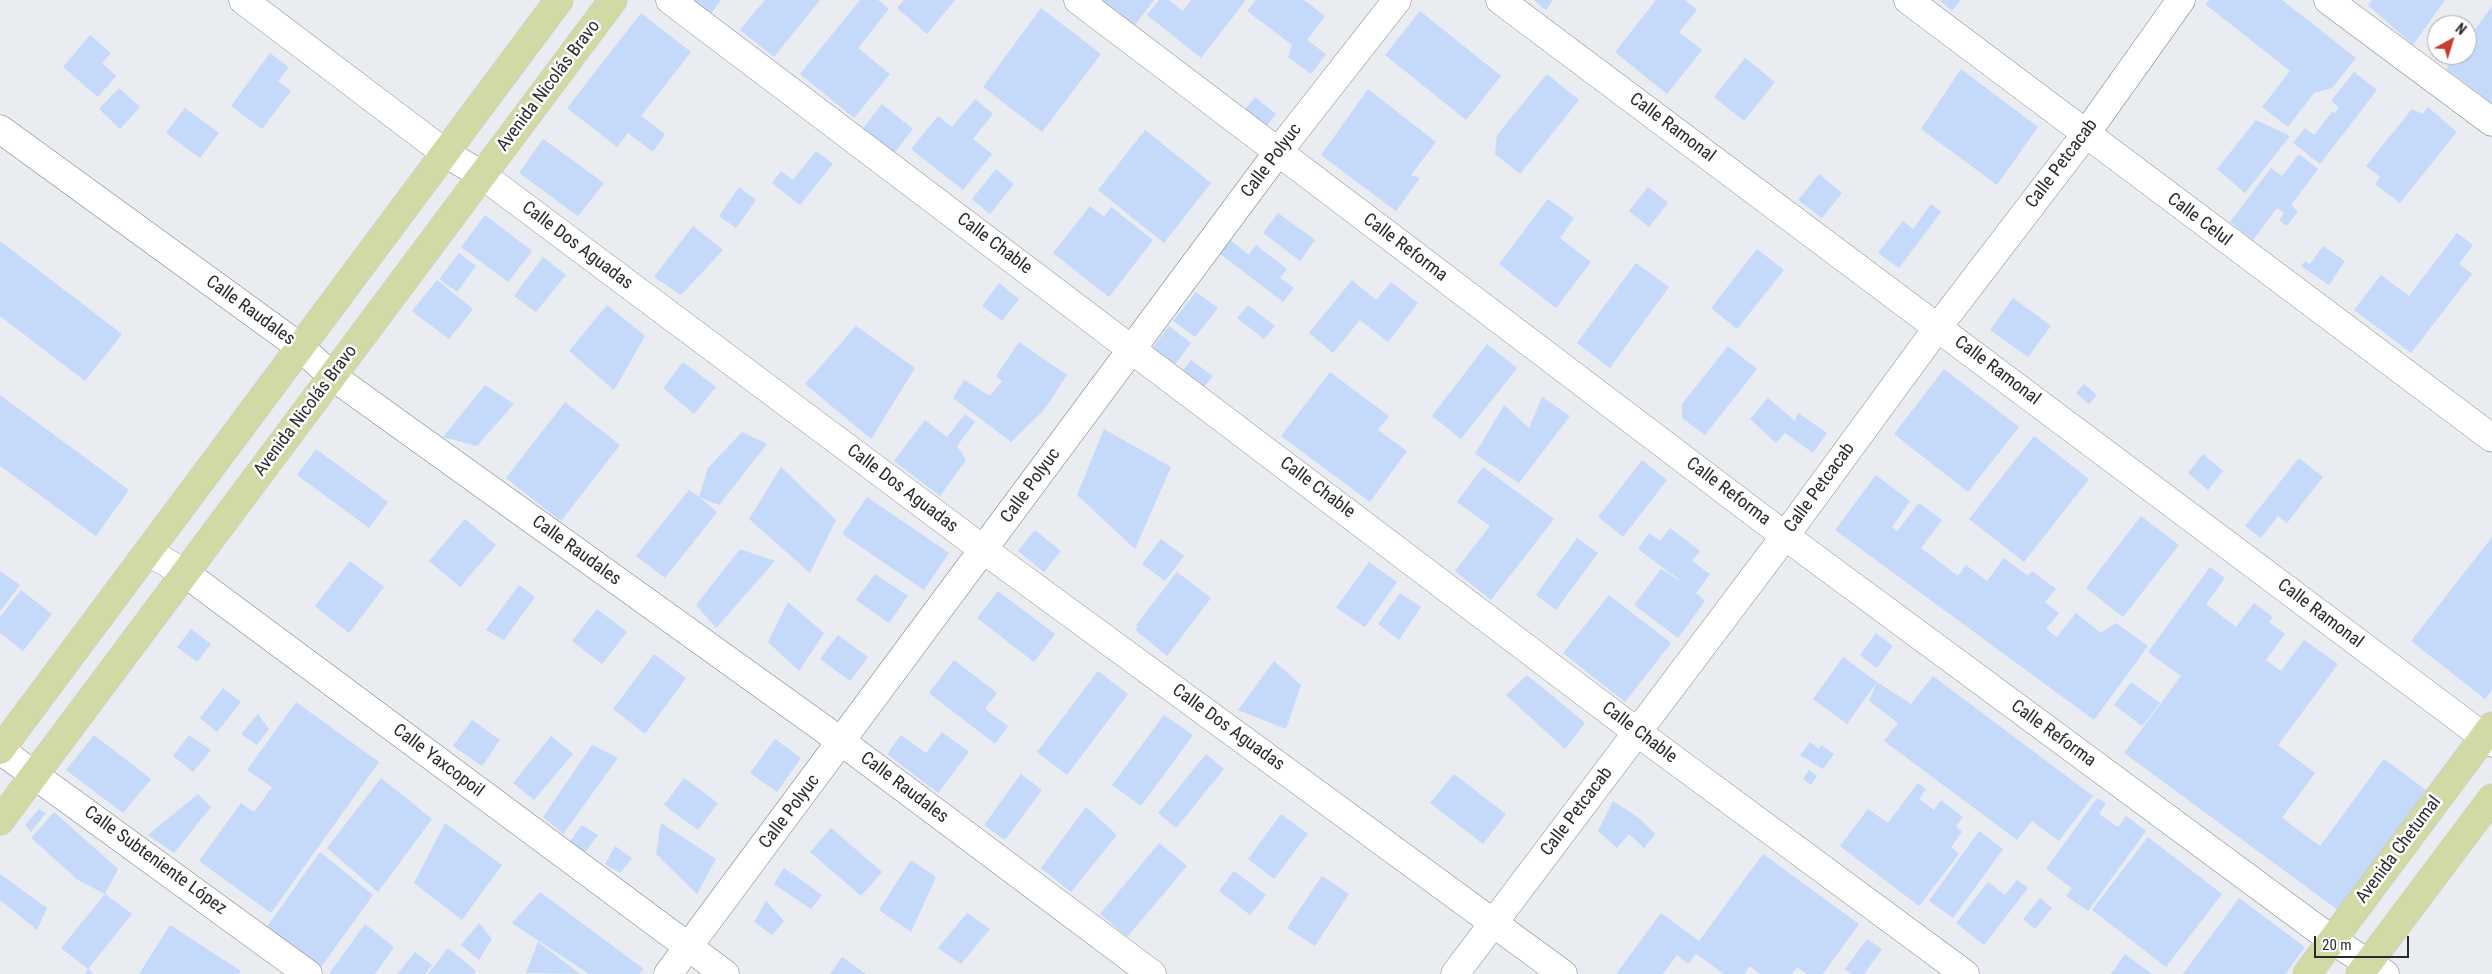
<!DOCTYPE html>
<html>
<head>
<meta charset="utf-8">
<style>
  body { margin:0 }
  #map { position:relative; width:2492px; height:974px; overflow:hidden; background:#e9ecf0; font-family:"Roboto Condensed",sans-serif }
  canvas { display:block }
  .north { position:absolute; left:2427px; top:15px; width:50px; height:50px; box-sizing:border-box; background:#fff; border:1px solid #a9aaaa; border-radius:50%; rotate:39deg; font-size:14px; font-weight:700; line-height:20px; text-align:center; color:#292a2b }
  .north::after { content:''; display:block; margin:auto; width:18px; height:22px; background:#c83b2f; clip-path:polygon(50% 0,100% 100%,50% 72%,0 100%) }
  .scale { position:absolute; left:2314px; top:936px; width:95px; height:22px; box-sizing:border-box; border:2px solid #292a2b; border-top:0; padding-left:6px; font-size:15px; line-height:18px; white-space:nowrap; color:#292a2b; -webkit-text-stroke:4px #fff; paint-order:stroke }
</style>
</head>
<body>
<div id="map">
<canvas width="2492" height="974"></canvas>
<div class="north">N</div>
<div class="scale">20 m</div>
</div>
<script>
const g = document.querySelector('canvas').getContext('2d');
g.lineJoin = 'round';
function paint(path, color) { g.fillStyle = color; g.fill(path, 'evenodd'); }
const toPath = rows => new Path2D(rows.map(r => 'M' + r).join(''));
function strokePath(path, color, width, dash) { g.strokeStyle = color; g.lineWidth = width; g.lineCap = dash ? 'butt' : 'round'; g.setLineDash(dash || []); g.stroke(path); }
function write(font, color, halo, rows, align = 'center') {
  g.font = font + ' "Roboto Condensed",sans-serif'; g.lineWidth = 5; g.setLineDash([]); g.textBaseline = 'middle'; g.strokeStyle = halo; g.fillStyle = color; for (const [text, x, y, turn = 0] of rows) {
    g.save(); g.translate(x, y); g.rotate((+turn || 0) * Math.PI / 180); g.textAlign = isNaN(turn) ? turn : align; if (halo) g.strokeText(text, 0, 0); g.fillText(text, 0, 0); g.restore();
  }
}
paint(toPath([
  [683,0,721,0,708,18],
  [765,0,820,0,774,57,740,30],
  [860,0,878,0,889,9,858,48,890,74,854,118,800,74],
  [904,0,955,0,927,34,897,8],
  [1103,0,1154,0,1131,30,1100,5],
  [1159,0,1169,0,1183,11,1191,0,1246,0,1201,58,1147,15],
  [1256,0,1304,0,1325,16,1307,40,1326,54,1311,74,1288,57,1292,45,1247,11],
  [1534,0,1553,0,1546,10],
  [1656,0,1685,0,1697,10,1679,32,1702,50,1667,94,1615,52],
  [1940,0,1961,0,1952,11],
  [2209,0,2282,0,2356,58,2332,88,2314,93,2288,127,2262,107,2290,71,2205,4],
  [2372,0,2445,0,2413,45,2368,5],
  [2492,6,2492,104,2446,69,2457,55,2467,55,2467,41],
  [1041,8,1101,54,1042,132,983,87],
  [1420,11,1501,76,1466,120,1385,55],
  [641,13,691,52,641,116,665,134,653,152,628,133,617,147,567,108],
  [90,35,111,53,102,63,116,76,98,97,63,67],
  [270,53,289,67,278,81,291,91,262,129,231,106],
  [1745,58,1775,82,1744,121,1714,97],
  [1961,69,2038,127,1997,185,1921,129],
  [2354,72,2377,90,2320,164,2293,143,2305,128,2314,135,2332,112,2335,113,2339,108,2331,101],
  [1547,74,1579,100,1520,174,1495,154,1497,135],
  [119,88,140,107,120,129,99,109],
  [1368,89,1436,142,1411,175,1420,178,1396,211,1321,155],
  [1255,97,1276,114,1264,130,1242,113],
  [975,99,993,114,973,139,992,154,963,190,911,149,938,116,952,127],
  [882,104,913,129,892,156,860,132],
  [2428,107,2457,132,2400,203,2375,184,2380,177,2366,166,2412,109,2423,114],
  [185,108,219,133,200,158,166,133],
  [2256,120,2290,136,2245,193,2217,169],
  [1145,130,1211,183,1164,243,1098,190],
  [543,139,604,183,578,216,519,173],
  [816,151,833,164,800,205,772,183,781,171,793,180],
  [2299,154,2318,169,2291,205,2298,211,2287,226,2279,220,2284,213,2277,208,2253,240,2230,222,2271,168,2282,176],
  [996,169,1014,184,990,214,972,199],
  [1819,174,1842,193,1822,218,1798,200],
  [739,187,756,200,736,228,719,216],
  [1648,187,1668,203,1649,227,1629,211],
  [1548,199,1574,218,1560,238,1591,262,1556,308,1499,264],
  [1931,204,1941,212,1899,268,1878,253,1903,221,1913,229],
  [1090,206,1104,217,1111,207,1153,240,1109,297,1053,253],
  [1278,213,1315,240,1300,261,1263,233],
  [485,215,532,251,508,282,461,247],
  [693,226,723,250,681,295,654,277],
  [2457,233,2473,245,2459,264,2472,274,2411,353,2354,310,2381,275,2409,296],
  [1230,240,1249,255,1256,245,1287,269,1280,278,1294,288,1283,302,1219,253],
  [0,241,122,334,85,381,0,316],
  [2323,246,2345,261,2329,285,2301,266,2305,261,2310,264],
  [1757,249,1784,270,1737,329,1711,308],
  [459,253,476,266,457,292,439,279],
  [543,257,566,275,536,312,514,296],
  [1636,263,1669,287,1610,368,1577,343],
  [437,280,473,309,449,339,412,311],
  [1352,280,1376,300,1391,282,1418,303,1388,342,1360,320,1333,353,1309,333],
  [999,283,1019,299,1002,321,982,306],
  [1196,292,1218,308,1195,337,1173,321],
  [2013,298,2051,326,2028,357,1990,330],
  [607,305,645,336,614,390,569,351],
  [1248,305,1275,326,1264,339,1237,318],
  [856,326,915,368,871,439,805,384],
  [1169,326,1191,343,1173,367,1151,350],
  [1019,342,1067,375,1044,410,1011,442,953,398,964,380,990,396,1002,381,996,376],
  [1487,344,1517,368,1461,439,1432,416],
  [1728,346,1757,369,1705,435,1682,418,1682,404],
  [1191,360,1213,376,1203,388,1181,372],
  [683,362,716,387,694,414,663,388],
  [1944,369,2019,427,1968,492,1894,434],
  [1330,372,1389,416,1378,430,1407,451,1370,502,1281,436],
  [2084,384,2097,395,2089,404,2076,393],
  [485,385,514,404,477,446,443,437],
  [0,395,129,490,96,536,0,466],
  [1542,397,1570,416,1519,483,1475,454,1504,405,1529,428],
  [1768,398,1795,421,1798,413,1827,433,1813,453,1785,433,1776,443,1750,419],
  [565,402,620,445,561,521,506,478],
  [965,414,975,422,957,446,966,460,940,496,894,461,925,420,947,437],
  [1104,429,1171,467,1135,549,1077,495],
  [742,432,767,444,719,505,699,497,717,512,665,578,636,556,689,490,699,497,708,468],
  [2034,436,2089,479,2024,562,1969,519],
  [316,449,388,502,369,528,297,475],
  [2203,454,2223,471,2208,490,2188,473],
  [2299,458,2323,477,2287,523,2278,516,2261,538,2245,526],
  [1642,460,1667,480,1623,537,1598,517],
  [781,467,836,520,810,573,749,519],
  [1483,467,1554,519,1491,600,1455,571,1490,526,1457,502],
  [1876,475,1910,501,1892,527,1897,531,1919,503,1942,520,1921,548,1958,576,1966,565,1987,581,2004,558,2028,576,2032,571,2056,589,2045,602,2059,613,2046,629,2057,637,2076,613,2101,633,2116,623,2148,646,2094,720,1835,530],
  [867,497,949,553,924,590,842,534],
  [2141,516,2179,545,2123,617,2086,588],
  [465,519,496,545,460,587,429,561],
  [1670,528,1700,551,1692,561,1710,574,1696,593,1705,601,1678,638,1634,605,1661,569,1685,584,1638,549,1649,533,1660,541],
  [1035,530,1061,551,1044,572,1018,551],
  [2492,537,2492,690,2485,699,2411,641],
  [1577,538,1598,553,1556,610,1536,595],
  [1161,539,1184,556,1165,581,1142,564],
  [740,549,775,561,716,628,696,605],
  [350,561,384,587,349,633,315,606],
  [1369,562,1397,582,1365,627,1336,608],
  [2210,567,2225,578,2206,604,2236,627,2254,603,2273,617,2269,622,2285,634,2266,660,2281,671,2304,640,2338,664,2278,745,2315,773,2282,818,2320,846,2384,759,2426,790,2338,910,2124,753,2181,676,2148,652],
  [0,571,20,585,0,611],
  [1177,572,1211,598,1167,656,1135,630,1138,627,1136,625],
  [875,574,908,596,889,623,856,600],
  [519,585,535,597,504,640,486,630],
  [21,590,52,614,23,651,0,633,0,617],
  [998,591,1055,634,1034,662,977,618],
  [1400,593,1421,607,1399,640,1378,624],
  [1609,595,1671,643,1625,702,1563,653],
  [788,602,824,633,799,671,768,642],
  [597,609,627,632,602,664,572,641],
  [191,629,211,644,197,662,177,647],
  [1876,633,1893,646,1877,668,1860,655],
  [838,635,868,657,850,681,820,659],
  [654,654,686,678,645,734,613,709],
  [1843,657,1877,682,1847,724,1813,699],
  [954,660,997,693,985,709,1008,726,995,744,929,693],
  [1274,661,1301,685,1286,729,1238,710],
  [1098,671,1128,694,1067,775,1037,752],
  [1527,675,1585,723,1565,749,1506,695],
  [1933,676,2093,796,2059,841,2032,821,2017,840,1884,741,1898,723,1869,701,1877,682,1911,704],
  [2131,682,2160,703,2142,726,2114,705],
  [223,688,241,702,217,732,200,718],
  [296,702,379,762,271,913,199,861,241,803,254,812,272,787,247,770],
  [258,714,269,729,257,745,241,734],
  [1164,715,1193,735,1141,806,1112,785],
  [472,720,500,740,482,766,453,746],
  [942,732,969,752,938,793,887,754,901,735,926,753],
  [94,735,151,779,123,813,66,770],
  [189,735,211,750,193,772,173,756],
  [551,736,573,754,534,800,513,783],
  [775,739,801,758,777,792,750,773],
  [1810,742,1819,749,1821,745,1834,754,1823,769,1800,755],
  [592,745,618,758,563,834,543,817],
  [1206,754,1224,769,1176,828,1158,813],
  [1809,770,1817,776,1811,785,1803,779],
  [1021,774,1042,790,1005,840,984,825],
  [1454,774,1506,814,1483,844,1430,803],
  [381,778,432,819,378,892,327,848],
  [684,778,718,803,698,830,664,805],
  [1918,783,1926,789,1919,799,1934,810,1941,800,1963,817,1956,826,1962,832,1951,847,1959,854,1919,906,1840,846,1868,809,1888,823],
  [198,794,211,807,174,853,148,835],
  [2097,798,2106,803,2099,814,2118,827,2126,816,2146,831,2088,911,2066,896,2072,888,2046,869],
  [1613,801,1639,818,1655,834,1644,848,1629,834,1617,848,1598,831],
  [1086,807,1117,835,1071,892,1041,868],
  [39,809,46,813,31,832,25,825],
  [54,812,118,869,105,894,78,880,31,838],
  [1281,814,1308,834,1274,879,1248,859],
  [445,823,502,865,462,920,414,883],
  [661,823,716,859,697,894,656,854],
  [582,825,598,835,585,852,567,845],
  [831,828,882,872,861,896,810,852],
  [1979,831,2003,849,1953,918,1929,901],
  [2148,837,2222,894,2166,967,2092,910],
  [1159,843,1187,866,1127,937,1100,914],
  [615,846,632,858,620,873,605,864],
  [320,852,373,895,321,967,266,928],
  [1763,854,1859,924,1823,974,1807,974,1797,967,1792,974,1760,974,1750,966,1744,974,1724,974,1696,954,1688,964,1677,955,1663,974,1616,974,1661,913,1699,941],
  [911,860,936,877,911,932,879,910],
  [784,868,822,895,811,909,774,884],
  [1234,871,1266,895,1250,915,1219,891],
  [0,874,47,908,37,930,0,900],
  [1322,876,1349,894,1315,946,1287,928],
  [2017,880,2028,888,1984,945,1956,923,1988,882,2005,895],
  [540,892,644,969,639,974,589,974,512,923],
  [105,894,132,914,88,969,94,974,85,974,88,969,61,948],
  [2040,898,2052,908,2035,929,2023,919],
  [2239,898,2305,947,2285,974,2183,974],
  [766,901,784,921,772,935,754,922],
  [967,913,990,929,961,964,938,948],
  [479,923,492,939,479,960,461,945],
  [365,924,394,947,375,974,329,974],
  [170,925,241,971,239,974,139,974],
  [1867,939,1882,949,1864,974,1852,974,1845,969],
  [538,942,580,974,526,973],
  [448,948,476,971,474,974,428,974],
  [415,952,432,965,425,974,397,974],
  [2125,954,2152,974,2111,974],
  [842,957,866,974,830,974]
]), '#c5d9fa');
const minor = toPath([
  [243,0,445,153,482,175,984,550,1563,974],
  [670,0,1637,732,1965,974],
  [1078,0,1785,536,2332,940,2385,974],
  [1500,0,2492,743],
  [1908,0,2492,438],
  [2328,0,2492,122],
  [0,129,300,347,332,376,842,742,1152,974],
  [148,552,185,573,725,974],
  [0,750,308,974],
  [668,974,1278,152,1397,0],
  [1455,974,1785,536,1938,327,2085,135,2181,0]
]);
const major = toPath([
  [0,750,559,0],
  [0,821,613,0],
  [2307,974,2492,726],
  [2360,974,2492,798]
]);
strokePath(minor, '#828588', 29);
strokePath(major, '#c7c8c8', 29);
strokePath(minor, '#fff', 28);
strokePath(major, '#d3d9a4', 28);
write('18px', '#292a2b', '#fff', [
  ["Avenida Nicolás Bravo",549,86,-53],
  ["Calle Ramonal",1672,128,37],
  ["Calle Polyuc",1272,161,-53],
  ["Calle Petcacab",2062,164,-53],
  ["Calle Celul",2199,220,37],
  ["Calle Chable",994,244,37],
  ["Calle Dos Aguadas",577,246,37],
  ["Calle Reforma",1405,248,37],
  ["Calle Raudales",250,311,36],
  ["Calle Ramonal",1997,371,37],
  ["Avenida Nicolás Bravo",306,411,-53],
  ["Calle Polyuc",1031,486,-54],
  ["Calle Chable",1317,488,37],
  ["Calle Petcacab",1820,488,-54],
  ["Calle Dos Aguadas",902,489,37],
  ["Calle Reforma",1728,492,37],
  ["Calle Raudales",576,551,36],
  ["Calle Ramonal",2320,614,37],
  ["Calle Dos Aguadas",1228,728,36],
  ["Calle Chable",1639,733,37],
  ["Calle Reforma",2053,734,36],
  ["Calle Yaxcopoil",438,761,37],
  ["Calle Raudales",904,788,37],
  ["Calle Polyuc",790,812,-53],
  ["Calle Petcacab",1577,812,-53],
  ["Avenida Chetumal",2399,850,-53],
  ["Calle Subteniente López",155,861,36]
]);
</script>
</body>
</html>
